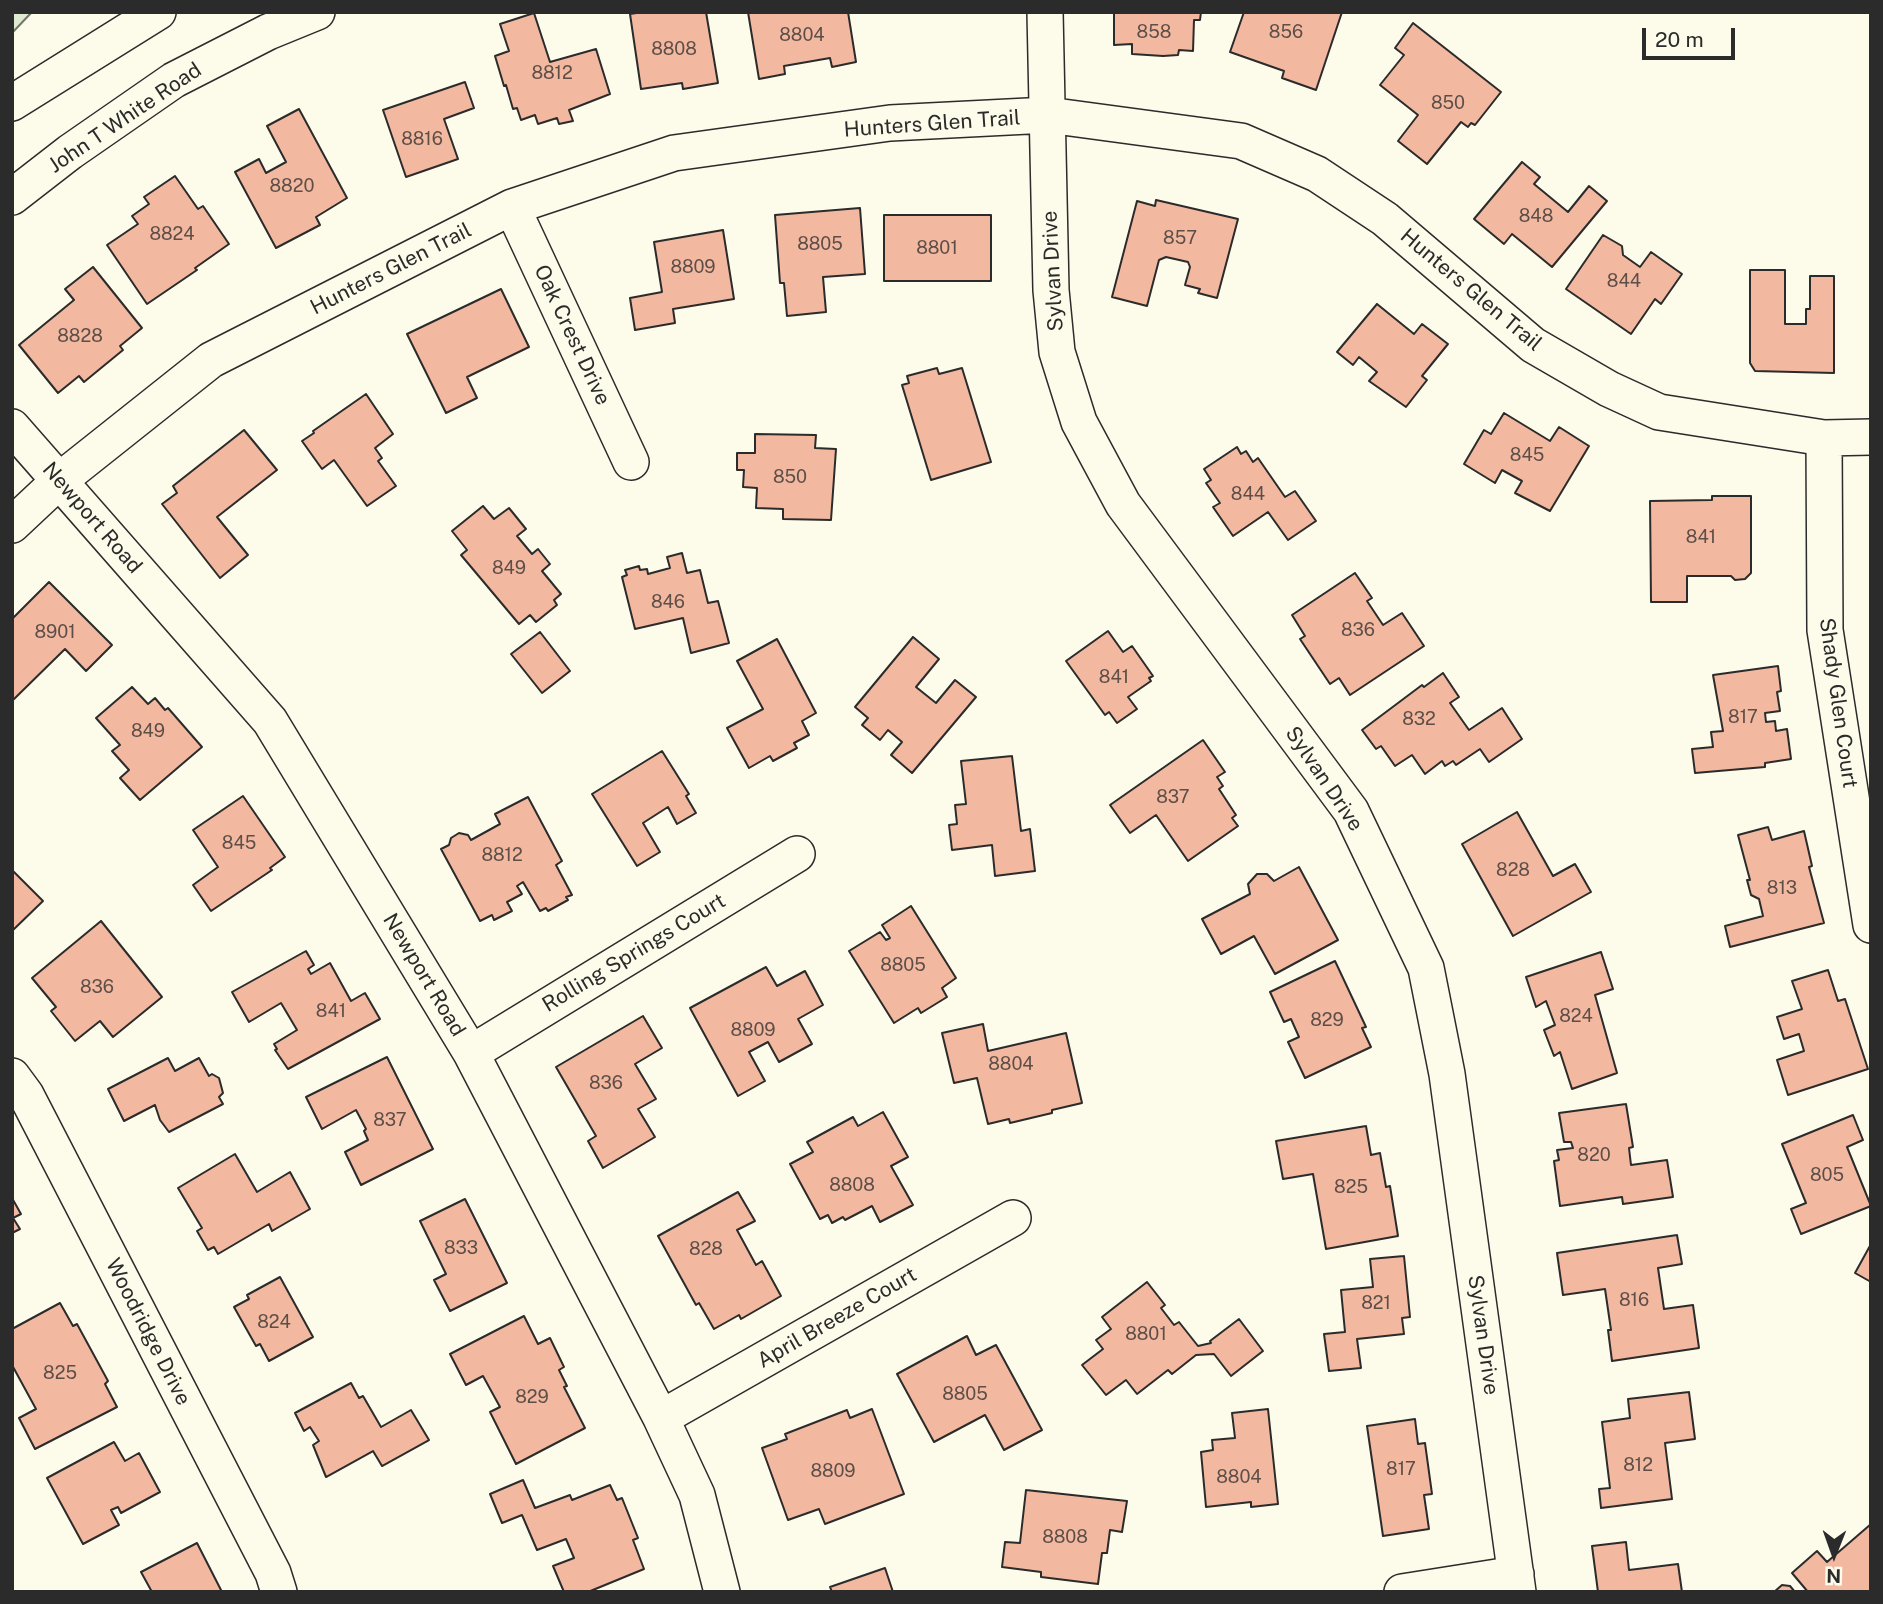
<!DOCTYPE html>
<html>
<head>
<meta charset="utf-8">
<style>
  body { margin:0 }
  #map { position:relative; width:1883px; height:1604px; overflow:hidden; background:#fdfbea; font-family:"Public Sans",sans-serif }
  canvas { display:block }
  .frame { position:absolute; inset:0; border:14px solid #2b2b2b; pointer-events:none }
  .north { position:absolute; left:1799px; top:1520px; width:70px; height:70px; -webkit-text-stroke:5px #fdfbea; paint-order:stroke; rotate:181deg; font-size:19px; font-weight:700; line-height:28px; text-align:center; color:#2b2b2b }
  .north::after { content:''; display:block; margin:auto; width:24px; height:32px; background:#2b2b2b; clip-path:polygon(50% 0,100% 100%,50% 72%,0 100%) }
  .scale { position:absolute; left:1642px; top:28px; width:93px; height:32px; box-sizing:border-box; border:4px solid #2b2b2b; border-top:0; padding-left:9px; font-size:21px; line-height:24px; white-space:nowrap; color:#2b2b2b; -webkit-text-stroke:5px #fdfbea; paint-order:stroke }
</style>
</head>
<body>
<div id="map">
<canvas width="1883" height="1604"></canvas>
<div class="frame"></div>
<div class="north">N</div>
<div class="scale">20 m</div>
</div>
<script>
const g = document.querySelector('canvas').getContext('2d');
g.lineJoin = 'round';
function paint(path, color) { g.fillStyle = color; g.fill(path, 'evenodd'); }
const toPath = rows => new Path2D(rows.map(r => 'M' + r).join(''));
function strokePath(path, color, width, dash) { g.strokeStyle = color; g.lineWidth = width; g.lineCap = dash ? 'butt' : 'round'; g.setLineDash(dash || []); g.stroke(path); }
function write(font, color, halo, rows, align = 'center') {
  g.font = font + ' "Public Sans",sans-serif'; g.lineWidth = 5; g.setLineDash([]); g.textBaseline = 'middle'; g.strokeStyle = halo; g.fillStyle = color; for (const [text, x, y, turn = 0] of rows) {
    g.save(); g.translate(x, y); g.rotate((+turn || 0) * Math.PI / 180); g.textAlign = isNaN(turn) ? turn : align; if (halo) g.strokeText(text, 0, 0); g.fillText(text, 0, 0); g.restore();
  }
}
const green = toPath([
  [12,12,32,12,12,33,12,12]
]);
paint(green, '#deebd1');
strokePath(green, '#74746e', 2);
const building = toPath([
  [643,12,706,12,718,83,683,89,682,83,641,89,630,14,643,12],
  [748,12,848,12,856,62,832,67,830,58,784,66,785,74,759,79,748,12],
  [1114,12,1201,12,1200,20,1194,20,1193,51,1179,50,1178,55,1163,56,1132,54,1132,44,1114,45,1114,12],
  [1244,12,1342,12,1316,90,1282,78,1284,71,1230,52,1244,12],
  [534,13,550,62,596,49,610,94,569,110,573,121,559,124,557,118,538,124,535,115,521,120,517,108,513,109,506,85,504,86,495,56,509,51,500,24,534,13],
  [1413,23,1501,92,1475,125,1471,123,1468,127,1461,122,1427,164,1398,141,1418,115,1380,85,1404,55,1395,48,1413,23],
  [465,82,474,108,444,119,458,159,406,177,383,110,465,82],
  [299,109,347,198,316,217,320,225,276,248,235,172,259,159,266,173,286,162,267,126,299,109],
  [1522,162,1540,177,1534,184,1568,212,1589,186,1607,201,1552,267,1512,234,1504,244,1474,219,1522,162],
  [175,176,198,209,203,206,229,244,195,268,197,270,147,304,107,245,138,224,132,216,149,204,144,197,175,176],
  [1156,200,1238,219,1217,298,1198,293,1200,289,1185,285,1190,267,1188,262,1166,257,1159,260,1147,306,1112,297,1137,201,1155,206,1156,200],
  [860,208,865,274,823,277,826,312,787,316,784,283,780,283,775,215,860,208],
  [884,215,991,215,991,281,884,281,884,215],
  [723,230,734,299,673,309,675,323,635,330,630,298,662,292,654,242,723,230],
  [1603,235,1622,246,1623,255,1640,267,1651,252,1682,274,1661,304,1655,299,1631,334,1566,289,1603,235],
  [93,267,142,328,120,346,123,350,84,382,79,376,58,393,19,345,74,300,65,289,93,267],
  [1750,270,1785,270,1785,324,1806,324,1806,309,1810,309,1810,276,1834,276,1834,373,1755,371,1750,363,1750,270],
  [501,289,529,347,467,377,477,398,446,413,407,334,501,289],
  [1377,304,1414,334,1422,324,1448,344,1422,376,1427,380,1406,407,1369,381,1377,372,1359,357,1353,365,1337,352,1377,304],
  [937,368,939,374,962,368,991,462,931,480,902,385,909,383,907,376,937,368],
  [366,394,393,434,375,448,382,458,378,461,396,486,367,506,334,460,322,469,302,441,314,433,313,431,366,394],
  [1504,413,1550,441,1559,427,1589,446,1550,511,1515,493,1522,481,1502,470,1495,483,1464,464,1484,430,1491,434,1504,413],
  [244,430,277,470,217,517,248,555,220,578,162,504,177,493,173,486,244,430],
  [755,434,816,435,815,448,836,449,831,520,783,519,783,509,756,508,757,488,743,487,744,470,737,470,737,453,755,453,755,434],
  [1237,447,1241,454,1246,451,1253,462,1258,458,1285,497,1295,491,1316,521,1288,540,1268,512,1233,536,1213,507,1220,503,1206,483,1211,480,1204,469,1237,447],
  [1712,496,1751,496,1751,573,1745,579,1735,580,1731,576,1687,576,1687,602,1651,602,1650,501,1712,500,1712,496],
  [483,506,494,519,509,508,526,529,517,536,532,554,538,549,550,564,542,571,561,594,554,600,557,605,536,622,530,615,519,624,461,555,467,550,452,531,483,506],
  [682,553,687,573,700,570,708,603,718,601,729,643,691,653,683,618,635,629,622,577,627,575,625,570,639,566,640,570,647,569,648,574,670,568,667,557,682,553],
  [1355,573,1372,598,1367,601,1383,625,1402,613,1424,646,1350,695,1339,678,1330,684,1300,639,1305,636,1292,615,1355,573],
  [49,582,112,645,86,671,65,649,12,701,12,619,49,582],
  [1108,631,1123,652,1132,646,1153,676,1149,678,1151,681,1128,697,1137,709,1117,723,1109,712,1105,715,1066,661,1108,631],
  [540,632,570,671,542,693,511,654,540,632],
  [913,637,939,659,916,687,936,703,955,680,976,697,912,773,891,755,902,742,888,730,880,740,862,725,868,718,855,707,913,637],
  [777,639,816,713,802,721,809,735,794,743,797,748,773,761,770,756,749,768,727,728,763,709,737,661,777,639],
  [1778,666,1781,691,1777,692,1780,711,1765,713,1766,722,1775,721,1776,731,1787,729,1791,759,1765,763,1765,767,1695,773,1692,749,1713,747,1711,732,1723,731,1713,675,1778,666],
  [1443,673,1459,697,1450,703,1469,730,1502,708,1522,739,1489,762,1480,749,1456,765,1453,761,1445,766,1442,761,1425,774,1412,755,1395,766,1381,746,1376,749,1362,730,1422,685,1424,687,1443,673],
  [132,687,148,704,155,698,165,710,168,708,202,747,140,800,120,778,129,770,112,751,120,745,96,718,132,687],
  [1203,740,1225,772,1217,777,1223,786,1219,789,1236,815,1232,818,1238,826,1188,861,1156,815,1130,833,1110,805,1203,740],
  [662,751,689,794,686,796,696,813,677,824,668,807,643,823,660,852,637,866,592,794,662,751],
  [1012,756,1021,831,1030,829,1035,871,995,876,992,845,952,850,949,825,957,824,955,805,966,804,961,761,1012,756],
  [243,796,285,857,270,868,272,870,211,911,193,885,218,867,193,830,243,796],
  [528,797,562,861,556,865,572,895,566,897,568,900,548,911,546,908,540,911,523,882,517,886,522,894,507,902,512,911,494,920,492,915,480,921,441,849,449,845,451,838,459,833,468,835,471,840,500,824,495,814,528,797],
  [1517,812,1553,876,1575,864,1591,892,1513,936,1462,844,1517,812],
  [1768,827,1772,840,1804,831,1812,866,1809,867,1824,923,1730,947,1725,926,1763,916,1759,899,1751,895,1747,880,1750,880,1738,835,1768,827],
  [1299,867,1338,940,1275,974,1254,936,1221,954,1202,919,1250,894,1248,884,1257,874,1267,874,1274,881,1299,867],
  [12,870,43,901,12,931,12,870],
  [911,906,956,978,942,988,947,997,921,1013,918,1008,894,1023,849,951,880,932,886,940,890,938,882,925,911,906],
  [101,921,162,997,113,1037,100,1021,75,1041,51,1011,56,1007,32,978,101,921],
  [306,951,314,965,308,969,311,974,330,963,351,1001,365,993,380,1019,288,1069,275,1050,277,1049,274,1044,297,1030,281,1003,249,1022,232,992,306,951],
  [1601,952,1613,989,1595,995,1617,1073,1572,1089,1560,1052,1554,1056,1544,1030,1555,1025,1546,1001,1536,1007,1526,977,1601,952],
  [1335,961,1366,1027,1362,1028,1371,1047,1305,1078,1288,1042,1299,1037,1291,1019,1284,1022,1270,992,1335,961],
  [766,967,777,986,805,971,823,1005,798,1019,812,1044,779,1062,768,1042,749,1052,765,1081,738,1096,690,1008,766,967],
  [1828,970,1838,1001,1845,999,1868,1069,1788,1095,1777,1060,1804,1051,1799,1034,1784,1039,1777,1017,1802,1009,1792,981,1828,970],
  [643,1016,662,1048,635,1064,656,1099,638,1109,655,1137,603,1168,588,1141,596,1136,556,1067,643,1016],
  [983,1024,988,1051,1066,1033,1082,1103,1052,1110,1052,1113,1010,1123,1009,1119,988,1124,977,1078,954,1083,942,1033,983,1024],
  [387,1057,433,1149,361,1185,345,1152,368,1140,364,1131,366,1129,356,1110,322,1129,306,1097,387,1057],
  [168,1058,175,1071,199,1058,209,1076,212,1074,219,1078,223,1093,219,1097,223,1104,169,1132,160,1120,155,1105,124,1121,108,1089,168,1058],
  [1626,1104,1633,1147,1629,1148,1631,1165,1667,1160,1673,1197,1623,1204,1622,1197,1560,1206,1554,1161,1559,1160,1557,1150,1573,1148,1571,1142,1564,1142,1559,1113,1626,1104],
  [883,1112,908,1157,891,1166,913,1205,880,1222,872,1206,845,1220,843,1217,832,1223,828,1215,820,1219,790,1164,813,1152,807,1142,853,1117,858,1126,883,1112],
  [1853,1115,1863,1140,1847,1147,1871,1206,1801,1234,1791,1209,1806,1203,1782,1144,1853,1115],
  [1366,1126,1371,1155,1380,1153,1386,1187,1390,1186,1398,1236,1326,1249,1313,1174,1283,1179,1276,1141,1366,1126],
  [235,1154,257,1192,290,1172,310,1209,272,1231,269,1224,218,1254,214,1247,208,1250,197,1231,202,1228,178,1188,235,1154],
  [738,1192,755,1221,737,1230,756,1265,762,1261,781,1296,741,1319,739,1315,714,1329,699,1303,696,1305,658,1236,738,1192],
  [12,1198,21,1214,13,1218,20,1229,12,1233,12,1198],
  [465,1199,507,1283,450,1311,434,1280,446,1274,420,1221,465,1199],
  [1677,1235,1682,1264,1658,1268,1664,1309,1693,1305,1699,1348,1612,1361,1608,1330,1611,1330,1605,1289,1563,1295,1557,1253,1677,1235],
  [1871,1244,1871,1282,1855,1273,1871,1244],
  [1404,1256,1410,1317,1402,1318,1404,1334,1357,1339,1361,1368,1329,1371,1324,1334,1345,1332,1341,1290,1373,1287,1370,1259,1404,1256],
  [280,1277,313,1337,269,1361,260,1344,256,1346,234,1307,249,1299,247,1295,280,1277],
  [1147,1282,1165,1305,1161,1308,1174,1325,1179,1322,1198,1346,1211,1343,1210,1341,1239,1319,1263,1351,1231,1376,1214,1354,1196,1355,1172,1374,1168,1370,1137,1394,1126,1380,1106,1395,1082,1365,1103,1349,1096,1340,1111,1329,1102,1317,1147,1282],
  [60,1303,73,1326,77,1324,108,1381,105,1384,117,1407,35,1449,19,1418,36,1409,12,1365,12,1329,60,1303],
  [524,1316,538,1344,550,1338,564,1367,559,1370,567,1386,564,1387,585,1428,516,1464,490,1412,500,1407,483,1376,466,1385,450,1354,524,1316],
  [967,1336,976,1355,996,1345,1042,1430,1004,1450,985,1415,934,1442,897,1374,967,1336],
  [351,1383,359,1398,363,1396,381,1427,411,1410,429,1440,382,1466,373,1451,326,1477,313,1445,319,1441,310,1427,304,1431,295,1413,351,1383],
  [1689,1392,1695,1439,1665,1443,1672,1499,1601,1508,1599,1489,1610,1488,1602,1422,1630,1418,1628,1399,1689,1392],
  [872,1409,904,1494,825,1524,819,1509,788,1520,762,1448,787,1439,785,1434,847,1410,850,1418,872,1409],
  [1268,1409,1278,1504,1251,1507,1251,1502,1206,1507,1201,1452,1213,1450,1212,1440,1235,1438,1232,1413,1268,1409],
  [1415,1419,1418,1444,1425,1443,1432,1494,1424,1495,1429,1529,1383,1536,1367,1426,1415,1419],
  [114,1442,125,1461,139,1453,160,1492,121,1513,118,1507,111,1510,119,1525,83,1544,47,1478,114,1442],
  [523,1480,535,1508,570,1495,572,1500,610,1485,617,1500,622,1498,638,1538,633,1540,644,1569,588,1592,564,1592,553,1566,574,1558,566,1539,537,1550,522,1515,502,1523,490,1494,523,1480],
  [1026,1490,1127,1501,1122,1532,1110,1530,1107,1553,1102,1553,1098,1584,1041,1577,1041,1572,1002,1567,1005,1542,1020,1543,1026,1490],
  [1871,1524,1871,1592,1808,1592,1792,1573,1817,1551,1827,1562,1871,1524],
  [1626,1542,1629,1570,1678,1564,1682,1592,1598,1592,1592,1546,1626,1542],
  [197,1543,222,1592,152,1592,141,1572,197,1543],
  [885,1568,893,1592,832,1592,830,1587,885,1568],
  [1782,1585,1790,1586,1795,1592,1774,1592,1782,1585]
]);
paint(building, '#f2b8a0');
strokePath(building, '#2b2b2b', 2);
const minor = toPath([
  [1045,12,1051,290,1057,352,1079,422,1123,504,1351,811,1426,968,1447,1074,1518,1592],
  [12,103,158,12],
  [12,197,70,152,174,80,268,32,317,12],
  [512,207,631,462],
  [12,427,270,721,471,1053,661,1418,697,1495,722,1592],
  [1824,438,1825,630,1871,925],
  [12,525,60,480,211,360,512,207,674,153,890,123,1048,115,1241,141,1317,174,1385,219,1533,345,1609,389,1659,412,1824,438,1871,437],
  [471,1053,797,854],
  [12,1076,26,1095,273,1573,279,1592],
  [661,1418,1013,1218],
  [1402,1592,1516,1574]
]);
strokePath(minor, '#2b2b2b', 38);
strokePath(minor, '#fdfbea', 35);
write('18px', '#5d4e48', null, [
  ["858",1154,32],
  ["856",1286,32],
  ["8804",802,35],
  ["8808",674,49],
  ["8812",552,73],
  ["850",1448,103],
  ["8816",422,139],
  ["8820",292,186],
  ["848",1536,216],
  ["8824",172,234],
  ["857",1180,238],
  ["8805",820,244],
  ["8801",937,248],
  ["8809",693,267],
  ["844",1624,281],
  ["8828",80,336],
  ["845",1527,455],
  ["850",790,477],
  ["844",1248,494],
  ["841",1701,537],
  ["849",509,568],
  ["846",668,602],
  ["836",1358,630],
  ["8901",55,632],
  ["841",1114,677],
  ["817",1743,717],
  ["832",1419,719],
  ["849",148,731],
  ["837",1173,797],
  ["845",239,843],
  ["8812",502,855],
  ["828",1513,870],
  ["813",1782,888],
  ["8805",903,965],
  ["836",97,987],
  ["841",331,1011],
  ["824",1576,1016],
  ["829",1327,1020],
  ["8809",753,1030],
  ["8804",1011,1064],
  ["836",606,1083],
  ["837",390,1120],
  ["820",1594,1155],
  ["805",1827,1175],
  ["8808",852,1185],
  ["825",1351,1187],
  ["833",461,1248],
  ["828",706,1249],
  ["816",1634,1300],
  ["821",1376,1303],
  ["824",274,1322],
  ["8801",1146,1334],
  ["825",60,1373],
  ["8805",965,1394],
  ["829",532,1397],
  ["812",1638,1465],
  ["817",1401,1469],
  ["8809",833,1471],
  ["8804",1239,1477],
  ["8808",1065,1537]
]);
write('21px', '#2b2b2b', '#fdfbea', [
  ["John T White Road",125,118,-34],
  ["Hunters Glen Trail",932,124,-4],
  ["Hunters Glen Trail",391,269,-27],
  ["Sylvan Drive",1053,271,-93],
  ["Hunters Glen Trail",1471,290,40],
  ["Oak Crest Drive",572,335,65],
  ["Newport Road",92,518,49],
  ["Shady Glen Court",1838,703,82],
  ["Sylvan Drive",1324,779,56],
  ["Rolling Springs Court",634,953,-31],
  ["Newport Road",424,975,59],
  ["April Breeze Court",837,1318,-30],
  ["Woodridge Drive",148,1332,63],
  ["Sylvan Drive",1483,1335,82]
]);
</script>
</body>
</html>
